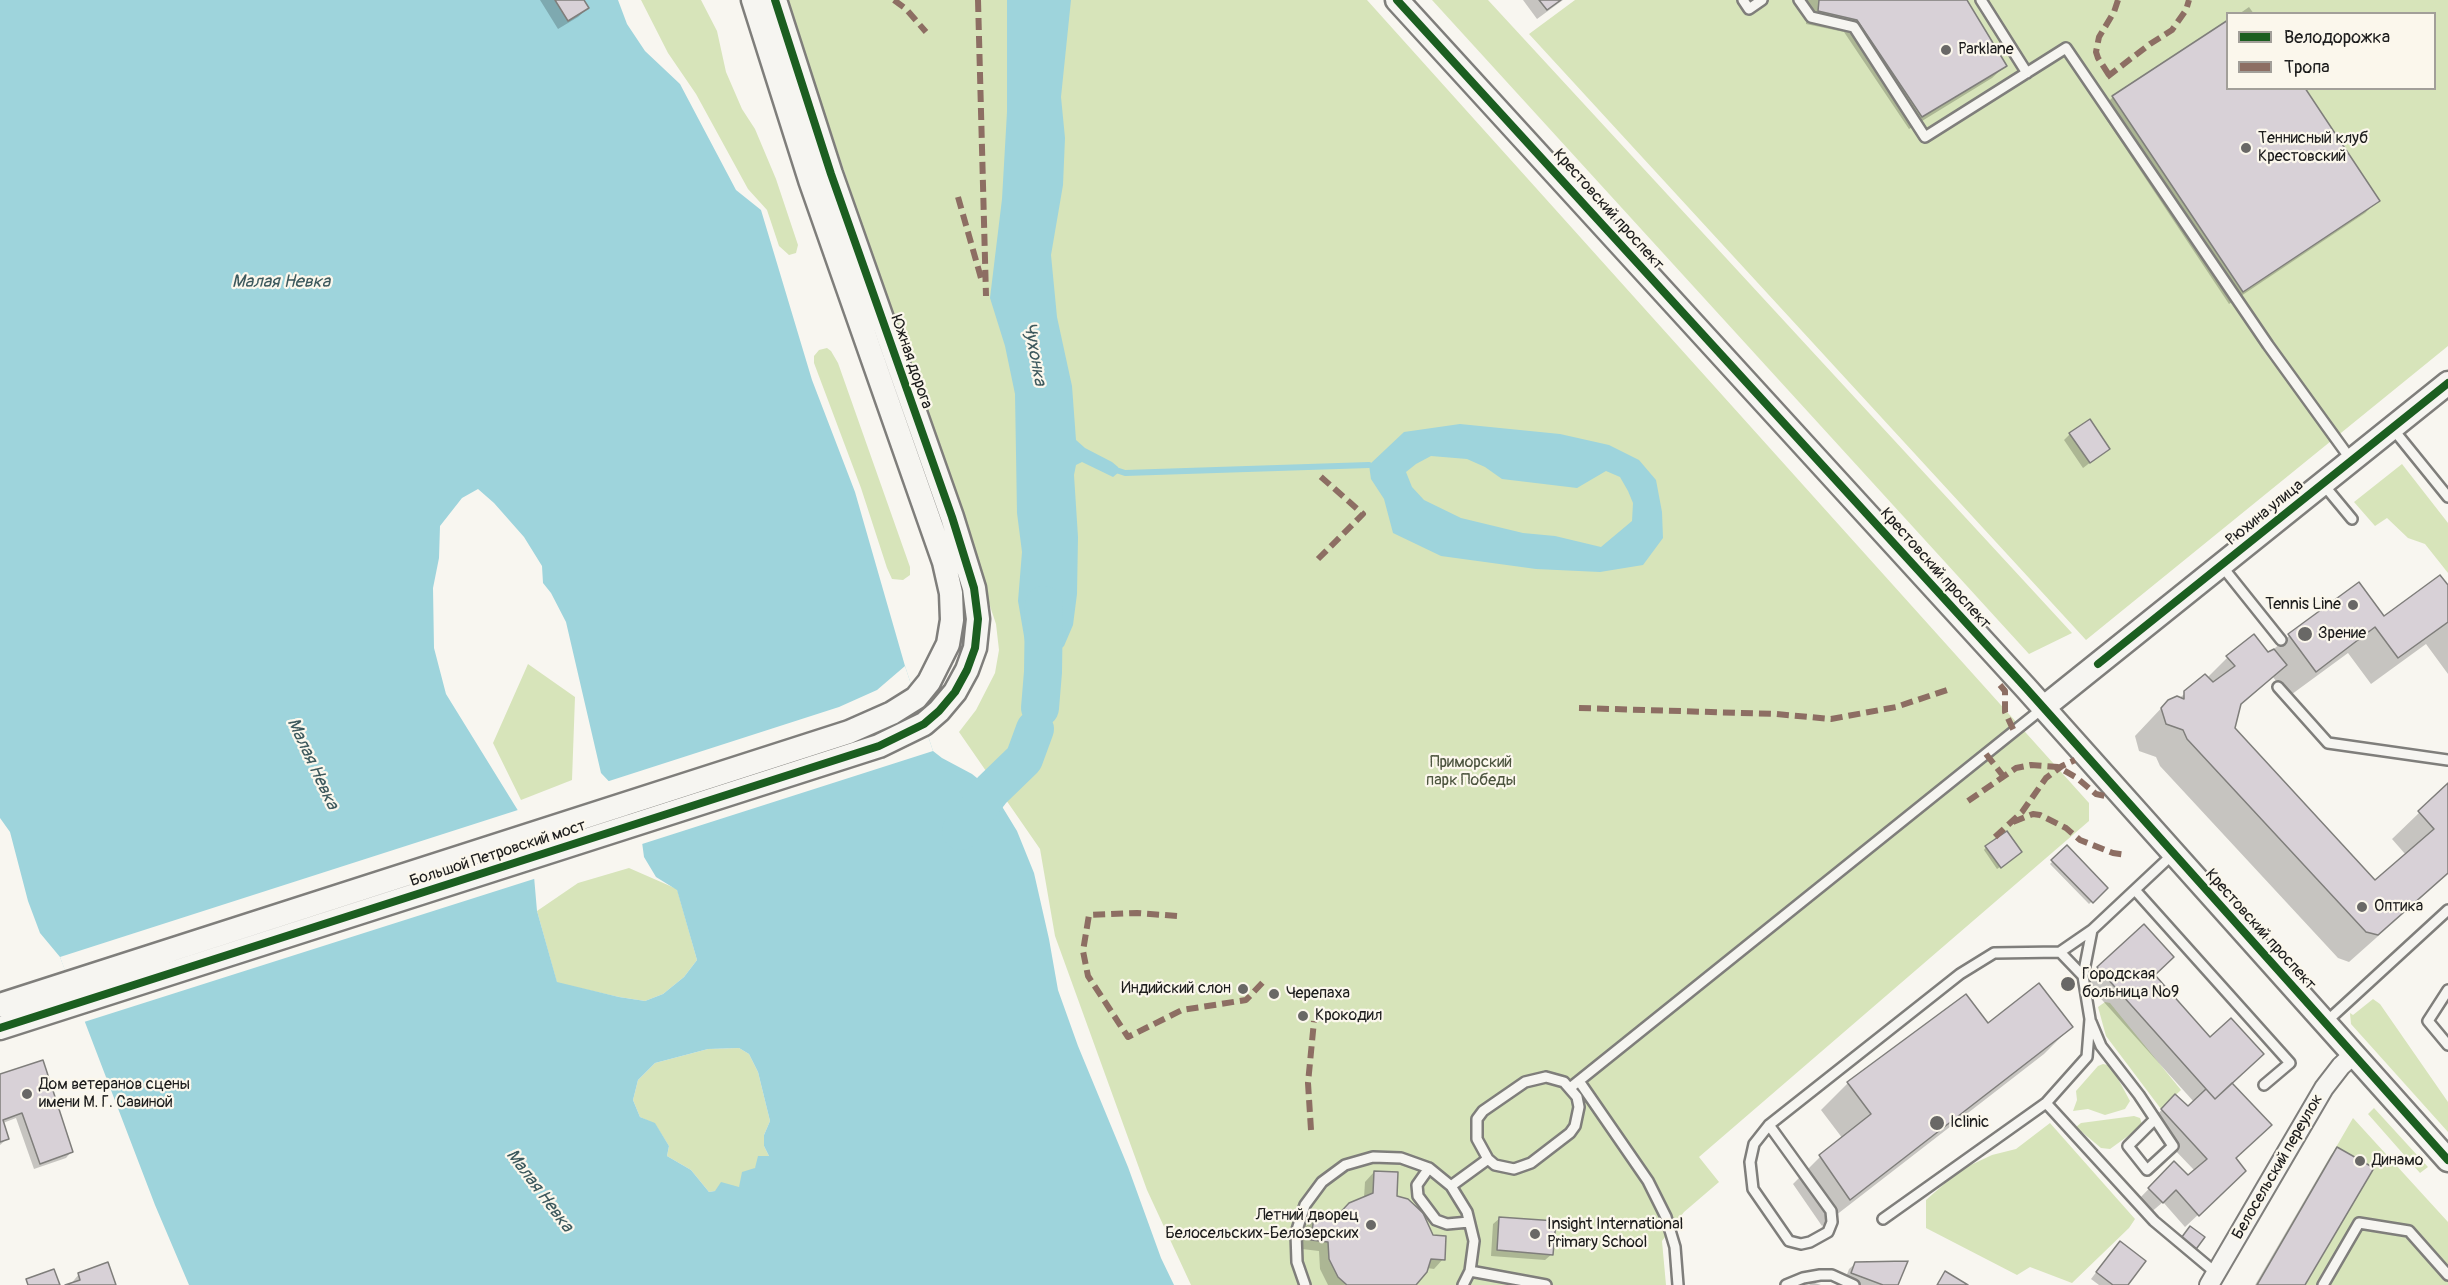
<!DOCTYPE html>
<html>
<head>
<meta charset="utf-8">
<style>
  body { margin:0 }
  #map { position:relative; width:2448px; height:1285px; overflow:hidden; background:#f8f6f0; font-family:Pangolin,sans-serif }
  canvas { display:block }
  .legend { position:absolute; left:2226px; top:12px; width:210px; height:78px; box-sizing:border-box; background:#fbf7ec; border:2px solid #a29f99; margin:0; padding:8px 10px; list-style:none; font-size:18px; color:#1c1c1c }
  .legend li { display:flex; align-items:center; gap:12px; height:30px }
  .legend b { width:30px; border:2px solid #a29f99 }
</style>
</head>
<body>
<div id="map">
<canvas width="2448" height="1285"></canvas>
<ul class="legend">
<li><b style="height:8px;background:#1b5e20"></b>Велодорожка</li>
<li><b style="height:8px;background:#8d6e63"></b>Тропа</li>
</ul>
</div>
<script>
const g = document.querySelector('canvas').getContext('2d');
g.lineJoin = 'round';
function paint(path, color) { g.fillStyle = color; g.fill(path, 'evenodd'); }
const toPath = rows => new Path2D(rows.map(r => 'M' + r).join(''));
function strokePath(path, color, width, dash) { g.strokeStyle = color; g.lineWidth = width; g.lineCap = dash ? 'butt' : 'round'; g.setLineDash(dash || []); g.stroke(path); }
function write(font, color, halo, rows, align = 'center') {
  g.font = font + ' Pangolin,sans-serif'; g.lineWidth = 4.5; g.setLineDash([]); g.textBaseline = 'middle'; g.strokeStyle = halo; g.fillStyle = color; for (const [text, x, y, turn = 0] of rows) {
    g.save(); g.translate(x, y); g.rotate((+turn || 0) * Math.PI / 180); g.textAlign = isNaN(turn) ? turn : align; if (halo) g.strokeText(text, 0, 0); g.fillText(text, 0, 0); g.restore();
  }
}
paint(toPath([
  [641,0,701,0,717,31,726,72,742,109,755,129,776,179,798,245,796,253,789,255,779,246,767,210,748,189,696,94,668,53],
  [787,0,1367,0,2089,803,2089,821,1699,1157,1719,1182,1684,1212,1662,1241,1666,1285,1191,1285,1147,1190,1055,936,1040,849,959,732,976,710,995,673,999,650,996,624],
  [1432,0,1488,0,2072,633,2029,654],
  [1575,0,2448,0,2448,346,2086,640,1529,34],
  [2228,14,2434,14,2434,88,2228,88],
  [827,348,831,351,838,363,910,567,910,575,903,580,892,579,887,568,861,488,814,363,814,356,819,350],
  [2402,464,2448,523,2448,573,2425,544,2408,538,2387,518,2375,526,2354,502],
  [528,664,575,697,572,780,521,800,493,743],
  [629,868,677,889,697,960,684,977,663,994,645,1001,619,997,557,983,537,911,578,883],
  [2373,999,2380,1004,2448,1102,2448,1132,2351,1024,2350,1013,2353,1015],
  [2105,1002,2110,1003,2181,1090,2161,1109,2106,1036,2098,1007],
  [739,1048,749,1054,758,1072,770,1121,764,1135,764,1146,769,1156,755,1168,739,1187,709,1192,691,1170,667,1156,669,1146,655,1124,640,1117,633,1100,638,1080,655,1063,708,1049],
  [2103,1064,2108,1065,2116,1075,2130,1101,2125,1109,2105,1115,2088,1109,2073,1111,2077,1100,2076,1091,2098,1066],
  [2374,1108,2428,1167,2420,1173,2368,1114],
  [2134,1116,2140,1118,2142,1124,2139,1128,2110,1149,2101,1148,2076,1127,2081,1123],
  [2353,1118,2448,1222,2448,1285,2256,1285],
  [2050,1123,2135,1219,2129,1228,2072,1283,2030,1267,2017,1275,1926,1228,1926,1200,1960,1170,1992,1155,2016,1149]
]), '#d7e4ba');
paint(toPath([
  [0,0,618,0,627,24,645,51,680,84,736,190,761,210,812,380,855,492,905,666,933,751,942,758,972,774,992,790,1017,831,1034,873,1049,939,1058,990,1078,1046,1128,1167,1161,1258,1174,1285,189,1285,155,1205,60,957,40,933,28,901,10,832,0,818],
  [478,489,494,503,524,537,542,566,543,583,551,593,566,622,601,773,638,812,644,857,656,877,677,890,697,960,684,977,663,994,645,1001,619,997,557,982,537,911,530,830,446,694,434,648,433,588,439,558,440,526,462,498],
  [739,1048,749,1054,758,1072,770,1121,764,1135,764,1146,769,1156,758,1156,755,1168,742,1172,739,1187,721,1182,715,1191,709,1192,691,1170,667,1156,669,1146,655,1123,640,1117,633,1100,638,1080,655,1063,708,1049],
  [1007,0,1071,0,1061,97,1065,138,1063,185,1051,255,1057,317,1072,386,1076,440,1085,448,1112,462,1118,467,1119,472,1113,477,1082,462,1076,465,1074,475,1078,537,1077,594,1073,625,1064,646,1052,657,1043,657,1025,642,1018,601,1022,552,1017,513,1015,394,1005,346,990,298,1002,199,1007,112],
  [1460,424,1560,434,1609,445,1639,460,1656,480,1662,512,1663,538,1643,565,1600,572,1536,569,1441,556,1393,533,1384,499,1371,479,1369,465,1404,432],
  [1431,456,1467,459,1485,467,1502,479,1577,488,1606,471,1620,477,1628,491,1633,503,1632,521,1601,547,1555,536,1523,533,1461,518,1424,500,1412,487,1406,472,1416,464]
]), '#9ed4dc');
paint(toPath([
  [905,666,933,751,639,845,635,813,606,782,839,707,877,690],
  [521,809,532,829,537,878,84,1022,60,957]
]), '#f8f6f0');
paint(toPath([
  [540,0,583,0,588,8,578,17,558,29],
  [1523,0,1563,0,1537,19],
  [1807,0,1965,0,2005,66,1992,78,1909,129,1844,32,1806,24],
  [2249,7,2254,14,2239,14],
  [2228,88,2378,200,2365,213,2229,304,2100,110,2113,97],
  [2070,434,2108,449,2083,468,2064,440],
  [2358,584,2384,618,2448,588,2448,674,2426,644,2371,684,2348,653,2288,697,2273,677,2238,708,2233,728,2375,882,2406,855,2392,839,2448,785,2448,874,2349,962,2338,958,2160,766,2156,757,2139,751,2135,736,2168,701,2179,698,2207,678,2228,657,2268,654,2289,636],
  [1986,847,2018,855,1997,869,1984,850],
  [2067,847,2106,888,2089,904,2050,864],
  [2144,926,2153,976,2230,1084,2235,1159,2231,1184,2185,1227,2163,1202,2149,1214,2136,1202,2174,1163,2188,1177,2195,1171,2149,1123,2175,1096,2188,1108,2194,1102,2085,981],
  [1988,1026,2071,1027,2044,1054,1822,1226,1793,1184,1820,1157,1843,1139,1821,1110,1848,1083],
  [0,1076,72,1151,66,1158,34,1169,16,1118,3,1123,8,1138,0,1145],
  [2338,1149,2304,1285,2255,1285,2331,1155],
  [1374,1172,1443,1259,1434,1269,1427,1268,1414,1285,1328,1285,1320,1269,1319,1251,1302,1249,1304,1228,1314,1218,1334,1220,1364,1198,1365,1182],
  [1500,1218,1552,1254,1545,1260,1491,1256,1493,1224],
  [2114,1249,2126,1285,2099,1285,2091,1279],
  [1856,1263,1897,1285,1860,1285,1845,1280,1849,1269],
  [79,1274,115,1285,70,1285],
  [1812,1282,1821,1285,1809,1285]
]), '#0003');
strokePath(toPath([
  [1113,469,1125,473,1369,465]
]), '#9ed4dc', 6);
strokePath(toPath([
  [1040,708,1043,672,1044,605],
  [961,831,992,790,1024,759,1035,729]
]), '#9ed4dc', 38);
const building = toPath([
  [555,0,584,0,589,8,568,21,555,0],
  [1539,0,1561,0,1547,10,1539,0],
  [1819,0,1967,0,2007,66,1922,117,1857,20,1818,11,1819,0],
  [2228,20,2228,88,2305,88,2380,201,2243,292,2112,96,2228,20],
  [2090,419,2110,449,2090,463,2069,433,2090,419],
  [2440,575,2448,585,2448,622,2398,658,2375,627,2316,672,2288,634,2359,582,2384,616,2440,575],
  [2254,634,2268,652,2274,649,2287,665,2241,704,2235,728,2375,880,2434,829,2418,811,2448,783,2448,873,2378,935,2366,932,2187,739,2183,730,2166,724,2161,708,2168,700,2177,696,2184,699,2184,691,2205,674,2213,682,2235,666,2226,656,2254,634],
  [2007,831,2022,852,2001,868,1985,846,2007,831],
  [2067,845,2108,888,2093,903,2051,860,2067,845],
  [2144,924,2174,957,2155,975,2210,1037,2231,1018,2264,1054,2215,1099,2097,967,2144,924],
  [2039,983,2073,1027,1850,1200,1819,1155,1871,1114,1847,1082,1966,994,1988,1023,2039,983],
  [43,1060,73,1152,40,1164,22,1113,3,1120,9,1139,0,1142,0,1074,43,1060],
  [2232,1083,2272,1125,2236,1158,2246,1171,2199,1216,2176,1190,2163,1203,2148,1188,2174,1161,2188,1175,2207,1159,2161,1109,2175,1094,2188,1106,2206,1089,2215,1099,2232,1083],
  [2337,1147,2374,1168,2305,1285,2257,1285,2337,1147],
  [1374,1171,1398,1172,1397,1196,1408,1199,1423,1213,1433,1235,1446,1236,1445,1260,1431,1259,1427,1272,1416,1285,1347,1285,1338,1277,1329,1259,1328,1242,1311,1240,1314,1216,1335,1218,1349,1203,1373,1193,1374,1171],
  [1499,1217,1556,1221,1553,1255,1497,1250,1499,1217],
  [2190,1226,2205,1237,2194,1252,2179,1241,2190,1226],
  [2120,1241,2146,1261,2128,1285,2113,1285,2096,1272,2120,1241],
  [1908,1261,1898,1285,1883,1285,1851,1273,1855,1262,1908,1261],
  [108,1262,116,1285,65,1285,80,1280,78,1273,108,1262],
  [54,1269,60,1285,28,1285,26,1279,54,1269],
  [1945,1271,1968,1285,1937,1285,1945,1271]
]);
paint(building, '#d8d1d7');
strokePath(building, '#7f7e7b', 1.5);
const service = toPath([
  [1743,0,1749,9,1762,0],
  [1799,0,1811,17,1854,27,1925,137,2066,48,2268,345,2352,461],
  [1981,0,2027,73],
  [2393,429,2448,497],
  [2323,484,2352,519],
  [2221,565,2281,640],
  [2278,687,2328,743,2448,760],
  [2135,890,2290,1063,2264,1085],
  [2083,976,2092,930],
  [2448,990,2428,1021,2448,1045],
  [2091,1022,2101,1046,2139,1095,2173,1146,2147,1170,2128,1146,2154,1120],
  [2326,1022,2448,910],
  [1546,1077,1564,1082,1577,1097,1579,1107,1575,1126,1570,1133,1531,1163,1514,1169,1495,1165,1488,1159,1477,1139,1477,1119,1483,1111,1525,1082,1546,1077],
  [1579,1081,1648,1181,1666,1217,1675,1247,1678,1285],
  [1570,1088,2043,708],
  [2046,1103,2154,1221,2216,1273],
  [1769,1125,1831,1211,1832,1222,1828,1232,1810,1242,1801,1244,1789,1241,1753,1189,1750,1162,1754,1144,1769,1125,1960,974,1994,953,2060,952,2092,930,2173,854],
  [1429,1168,1417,1185,1418,1196,1436,1220,1447,1224,1469,1222],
  [1451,1186,1488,1159],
  [1883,1219,2046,1103,2087,1057,2090,1019,2083,976,2060,952],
  [1470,1271,1546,1285],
  [1305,1285,1297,1262,1296,1233,1305,1205,1322,1182,1345,1165,1373,1157,1401,1158,1429,1168,1451,1186,1467,1212,1474,1241,1470,1271,1463,1285],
  [1786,1285,1803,1278,1820,1275,1832,1275,1854,1285],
  [2323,1285,2359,1223,2409,1231,2448,1275]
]);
const minor = toPath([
  [2209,1285,2324,1088,2341,1066,2353,1055]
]);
const tertiary = toPath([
  [1397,0,2025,687,2448,1160],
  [2043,708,2448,383],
  [0,1005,849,732,892,713,916,698,929,682,948,644,952,620,951,593,944,562,810,180,753,0],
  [0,1028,879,746,924,724,939,711,955,692,967,670,975,648,978,619,974,588,952,517,831,174,775,0]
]);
strokePath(service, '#7f7e7b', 14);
strokePath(minor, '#7f7e7b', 22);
strokePath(tertiary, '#7f7e7b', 27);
strokePath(service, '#f6f5f1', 9);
strokePath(minor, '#f6f5f1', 18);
strokePath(tertiary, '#f6f5f1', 22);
strokePath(toPath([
  [894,0,906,9,926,32],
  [978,0,986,296],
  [2109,75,2098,58,2096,52,2099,37,2114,12,2118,0],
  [2107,77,2150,44,2172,30,2186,10,2189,0],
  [958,197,981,278],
  [1318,559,1363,514,1320,476],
  [2000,685,2005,691,2005,712,2014,731],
  [1579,708,1776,714,1831,719,1896,707,1950,689],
  [1986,754,2004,777],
  [1968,801,2016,768,2031,765,2058,767,2077,778,2096,794,2109,797],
  [2013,822,2033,814,2040,815,2066,828,2080,840,2113,853,2127,855],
  [1995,837,2022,812,2046,778,2062,766,2075,760],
  [1177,916,1137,913,1089,915,1083,951,1088,976,1128,1037,1182,1010,1246,1000,1266,979],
  [1311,1130,1308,1083,1314,1021]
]), '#8d6e63', 6, [12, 6]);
strokePath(toPath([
  [1397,0,2025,687,2448,1160],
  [2098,664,2448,383],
  [0,1028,879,746,924,724,939,711,955,692,967,670,975,648,978,619,974,588,952,517,831,174,775,0]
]), '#1b5e20', 8);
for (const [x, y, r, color] of [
  [1946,50,6,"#696866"],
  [2246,148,6,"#696866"],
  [2353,605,6,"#696866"],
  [2305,634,8,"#696866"],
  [2362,907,6,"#696866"],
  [2068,984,8,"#696866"],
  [1243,989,6,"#696866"],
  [1274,994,6,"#696866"],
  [1303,1016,6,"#696866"],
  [27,1094,6,"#696866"],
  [1937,1123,8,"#696866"],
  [2360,1161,6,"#696866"],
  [1371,1225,6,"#696866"],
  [1535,1234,6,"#696866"]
]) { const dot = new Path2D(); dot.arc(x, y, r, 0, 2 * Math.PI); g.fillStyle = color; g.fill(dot); strokePath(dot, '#fbf7ec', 2); }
write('16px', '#1c1c1c', '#fbf7ec', [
  ["Parklane",1958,50],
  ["Теннисный клуб",2258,139],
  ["Крестовский",2258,157],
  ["Tennis Line",2341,605,"right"],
  ["Зрение",2318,634],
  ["Оптика",2374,907],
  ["Городская",2082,975],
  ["больница №9",2082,993],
  ["Индийский слон",1231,989,"right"],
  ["Черепаха",1286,994],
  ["Крокодил",1315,1016],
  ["Дом ветеранов сцены",39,1085],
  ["имени М. Г. Савиной",39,1103],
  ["Iclinic",1950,1123],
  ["Динамо",2372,1161],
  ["Летний дворец",1359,1216,"right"],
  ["Белосельских-Белозерских",1359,1234,"right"],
  ["Insight International",1547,1225],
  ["Primary School",1547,1243]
], 'left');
write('16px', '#1c1c1c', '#fbf7ec', [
  ["Крестовский проспект",1608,210,48],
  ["Южная дорога",911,362,71],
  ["Рюхина улица",2265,513,-39],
  ["Крестовский проспект",1935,569,48],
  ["Большой Петровский мост",498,854,-18],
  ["Крестовский проспект",2260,930,48],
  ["Белосельский переулок",2278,1167,-60]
]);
write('16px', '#4c543e', '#fbf7ec', [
  ["Приморский",1471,763],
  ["парк Победы",1471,781]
]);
write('italic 18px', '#3c585c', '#fbf7ec', [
  ["Малая Невка",281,282],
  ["Чухонка",1034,354,80],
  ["Малая Невка",312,764,65],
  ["Малая Невка",539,1191,53]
]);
</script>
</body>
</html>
